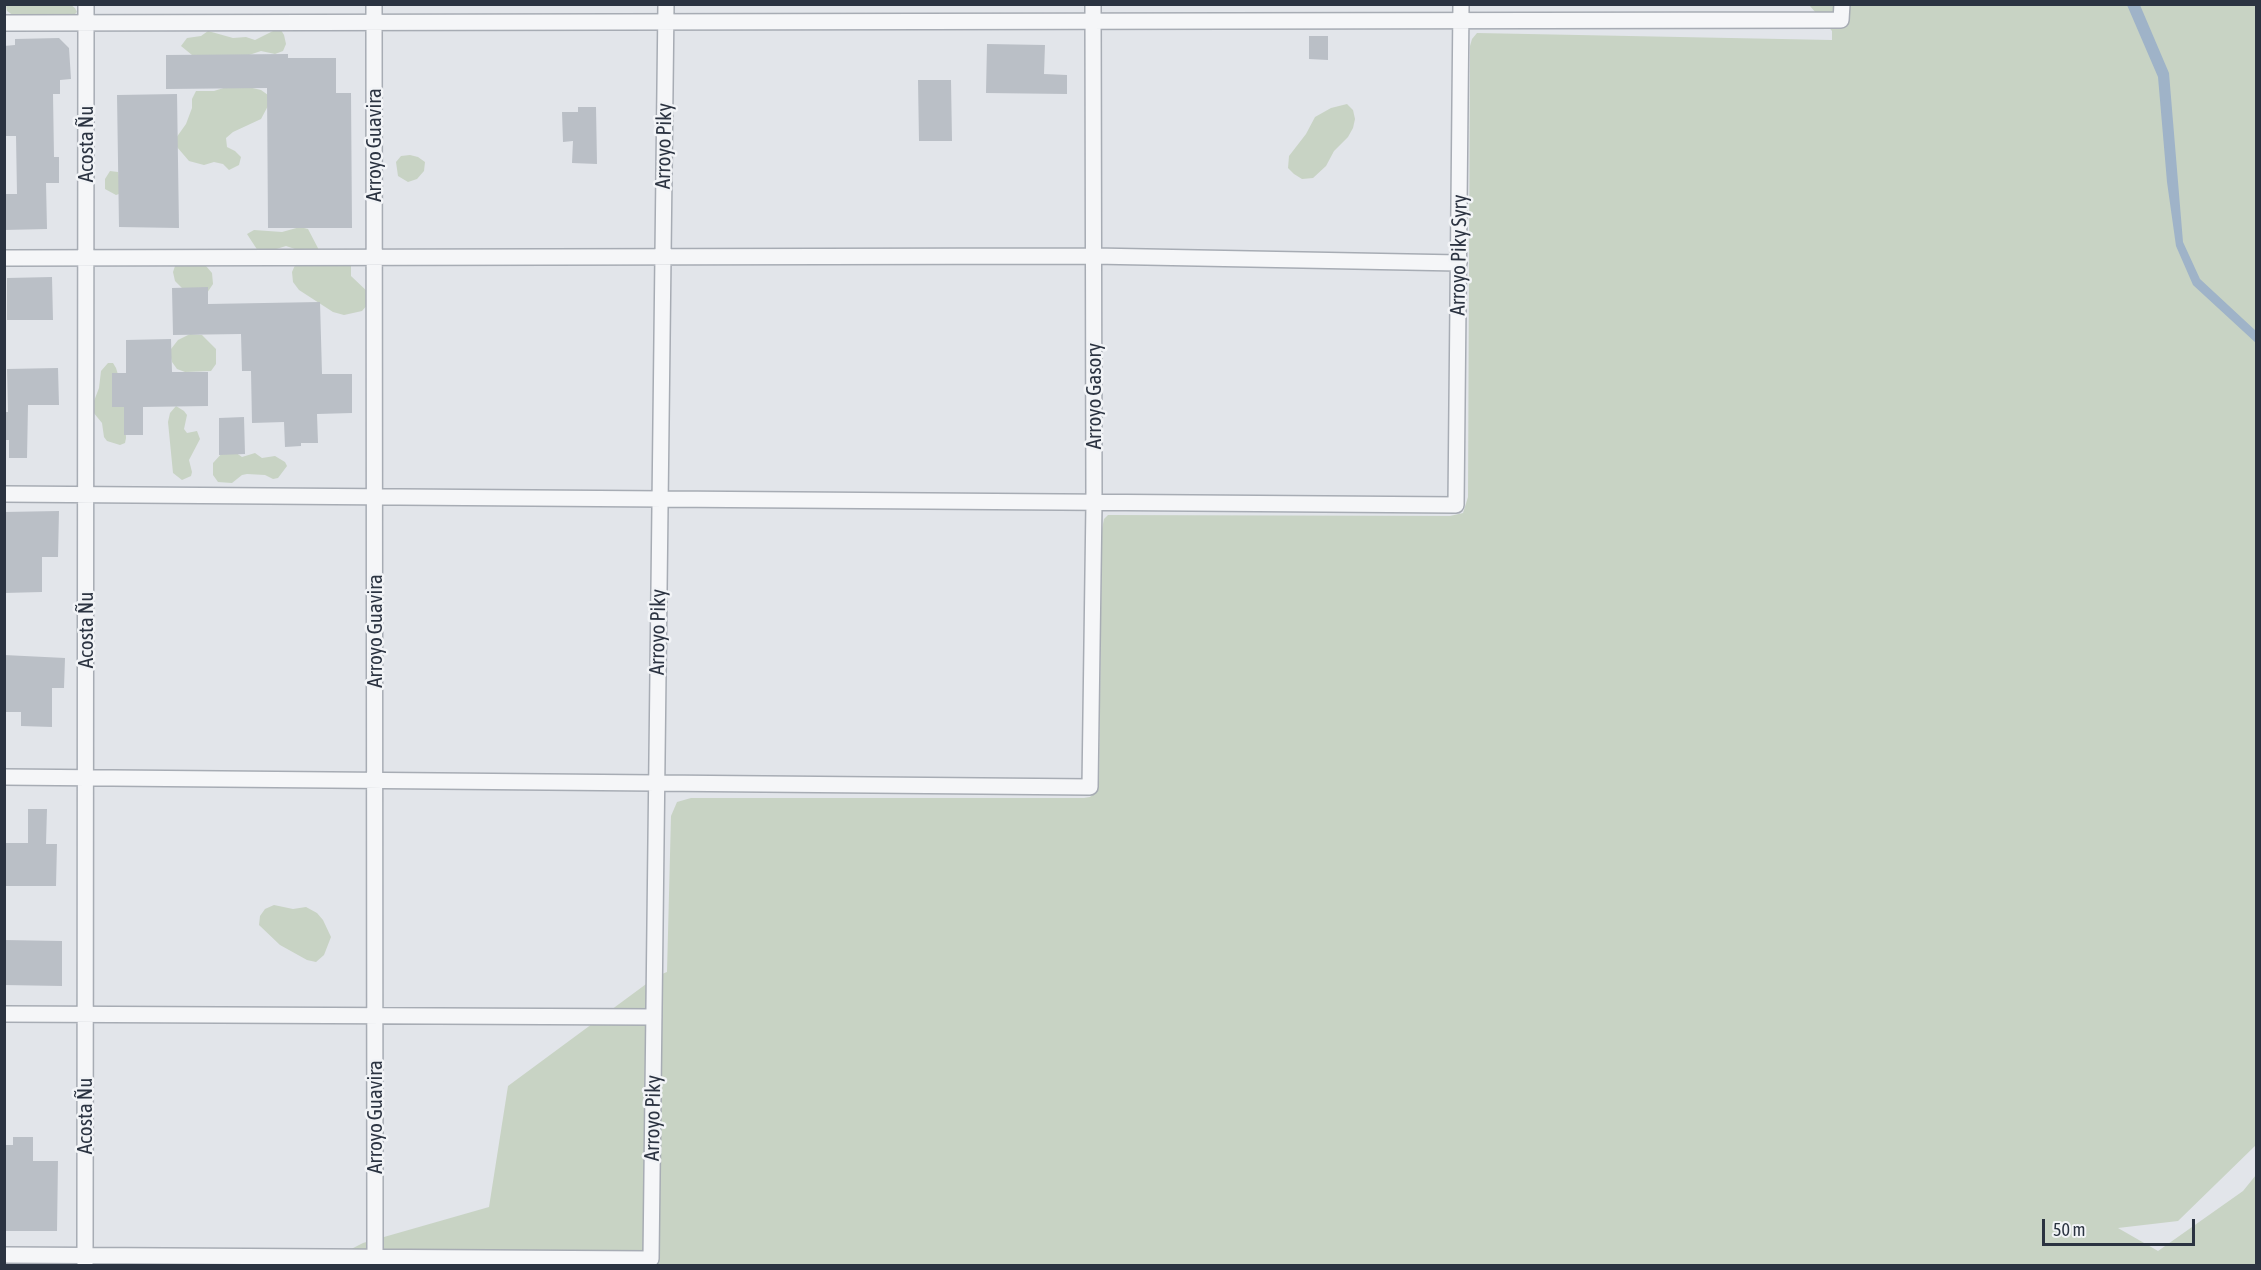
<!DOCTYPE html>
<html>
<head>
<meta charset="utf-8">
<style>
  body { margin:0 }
  #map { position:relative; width:2261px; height:1270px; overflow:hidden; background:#e2e5ea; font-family:"Asap Condensed",sans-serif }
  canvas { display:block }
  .frame { position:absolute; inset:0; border:6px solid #2b3341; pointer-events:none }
  .scale { position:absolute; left:2042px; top:1219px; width:153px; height:27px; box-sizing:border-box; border:3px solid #2b3341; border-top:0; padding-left:8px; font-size:18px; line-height:21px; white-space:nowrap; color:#2b3341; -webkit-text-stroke:4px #f2f4f7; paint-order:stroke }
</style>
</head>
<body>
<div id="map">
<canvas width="2261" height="1270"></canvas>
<div class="frame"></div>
<div class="scale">50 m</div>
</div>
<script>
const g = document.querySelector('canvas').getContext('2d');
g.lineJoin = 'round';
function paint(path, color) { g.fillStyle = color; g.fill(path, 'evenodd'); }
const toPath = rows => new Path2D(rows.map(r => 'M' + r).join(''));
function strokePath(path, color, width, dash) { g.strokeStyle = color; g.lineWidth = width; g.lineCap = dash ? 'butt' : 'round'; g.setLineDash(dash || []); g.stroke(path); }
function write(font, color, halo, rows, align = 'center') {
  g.font = font + ' "Asap Condensed",sans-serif'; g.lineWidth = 5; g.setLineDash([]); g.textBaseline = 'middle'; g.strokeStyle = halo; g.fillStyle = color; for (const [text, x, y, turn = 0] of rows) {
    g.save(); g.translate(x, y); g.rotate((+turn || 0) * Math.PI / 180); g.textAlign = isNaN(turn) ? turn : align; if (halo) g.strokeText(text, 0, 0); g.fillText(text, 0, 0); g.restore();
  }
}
paint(toPath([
  [6,5,71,5,75,8,77,12,70,19,27,25,7,11],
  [1809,5,2256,5,2256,1145,2178,1221,2118,1228,2158,1251,2243,1191,2256,1175,2256,1265,318,1266,363,1243,489,1207,508,1086,657,976,667,972,671,816,677,802,691,798,1084,798,1090,797,1094,793,1099,783,1102,529,1104,519,1108,515,1450,516,1463,513,1468,497,1470,46,1472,39,1477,33,1832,40,1832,31],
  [277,29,281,30,284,35,286,44,283,51,275,54,261,51,243,57,192,55,181,46,187,38,201,36,208,31,233,38,246,37,255,40],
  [236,84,261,90,268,95,269,104,261,119,233,132,226,138,227,147,235,151,241,157,239,165,229,170,223,164,214,162,204,165,189,161,177,147,176,138,186,124,192,108,192,99,196,91,214,91],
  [1347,104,1353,110,1355,119,1353,128,1348,137,1334,151,1326,166,1313,178,1302,179,1294,174,1288,168,1289,156,1306,134,1315,117,1331,108],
  [410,155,418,157,425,162,424,171,417,179,408,182,398,176,396,162,401,156],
  [110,171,118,172,122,193,116,195,105,189,105,179],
  [300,227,308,229,320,252,332,263,351,266,351,276,370,294,369,303,362,311,344,315,333,312,299,290,293,282,292,272,299,256,295,249,286,246,267,252,258,251,247,234,254,230,282,232],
  [193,259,206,266,212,273,213,284,207,293,182,288,175,281,173,272,176,263],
  [190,334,202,335,216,349,216,364,211,371,185,372,177,369,172,362,170,354,171,349,178,340],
  [108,363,113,363,116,368,124,394,126,438,125,443,120,445,107,441,104,437,102,423,93,412,94,401,99,388,101,371],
  [176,406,184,411,187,415,184,429,187,433,197,431,200,439,189,460,192,472,191,476,182,480,173,473,168,422,170,413],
  [223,452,235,452,242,457,255,453,262,458,275,456,285,462,287,466,278,478,273,479,265,475,247,474,242,475,232,483,218,482,213,475,213,463],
  [274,905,293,909,306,907,317,913,323,920,331,937,324,955,316,962,307,960,280,945,259,925,260,916,265,909]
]), '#c8d3c4');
paint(toPath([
  [2127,5,2140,5,2169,73,2183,242,2200,279,2256,331,2256,343,2193,285,2176,246,2167,182,2158,77]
]), '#9fb3c8');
paint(toPath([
  [1309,36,1328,36,1328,60,1309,59],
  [59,38,69,48,71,79,60,80,60,94,53,94,54,157,59,157,59,183,46,183,47,229,4,230,4,194,17,194,16,136,4,136,4,46,15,45,15,39],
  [987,44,1045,45,1044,74,1067,75,1067,94,986,93],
  [288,54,288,58,336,58,336,93,351,93,352,228,268,228,267,88,166,89,166,55],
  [918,80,951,80,952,141,919,141],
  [177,94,179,228,119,227,117,95],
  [578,107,596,107,597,164,572,163,573,141,563,142,562,112,578,112],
  [52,277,53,320,7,320,7,278],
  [208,287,208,304,320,302,322,374,352,374,352,413,317,414,318,443,301,443,301,446,285,447,284,422,252,423,251,371,242,371,241,334,173,335,172,288],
  [171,339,172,372,208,372,208,406,143,407,143,435,124,435,124,407,112,407,112,373,126,373,126,340],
  [58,368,59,405,28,405,27,458,9,458,9,440,4,440,4,412,8,412,7,369],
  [244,417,245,454,219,455,219,418],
  [59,511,58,557,42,557,42,592,4,593,4,512],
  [4,655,65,658,64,688,52,688,52,727,21,726,21,712,4,712],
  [28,809,47,809,46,844,57,844,56,886,4,886,4,843,28,843],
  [4,940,62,941,62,986,4,985],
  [13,1137,33,1137,33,1161,58,1161,57,1231,4,1231,4,1145,13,1145]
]), '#babfc6');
const minor = toPath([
  [374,4,375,1258],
  [4,23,1841,20,1842,4],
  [4,258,1094,256,1459,263],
  [4,494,1456,505,1461,4],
  [4,777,1090,787,1094,503,1093,4],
  [4,1014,654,1017],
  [4,1255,651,1259,666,4],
  [85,1264,86,4]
]);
strokePath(minor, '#a7acb4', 18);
strokePath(minor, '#f5f6f8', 15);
write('21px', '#2b3341', '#f2f4f7', [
  ["Acosta Ñu",86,144,-90],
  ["Arroyo Guavira",374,145,-90],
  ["Arroyo Piky",664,146,-89],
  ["Arroyo Piky Syry",1459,255,-89],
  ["Arroyo Gasory",1094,396,-90],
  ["Acosta Ñu",86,630,-90],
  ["Arroyo Guavira",375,631,-90],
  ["Arroyo Piky",658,632,-89],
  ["Acosta Ñu",85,1116,-90],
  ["Arroyo Guavira",375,1117,-90],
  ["Arroyo Piky",653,1118,-89]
]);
</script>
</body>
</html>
